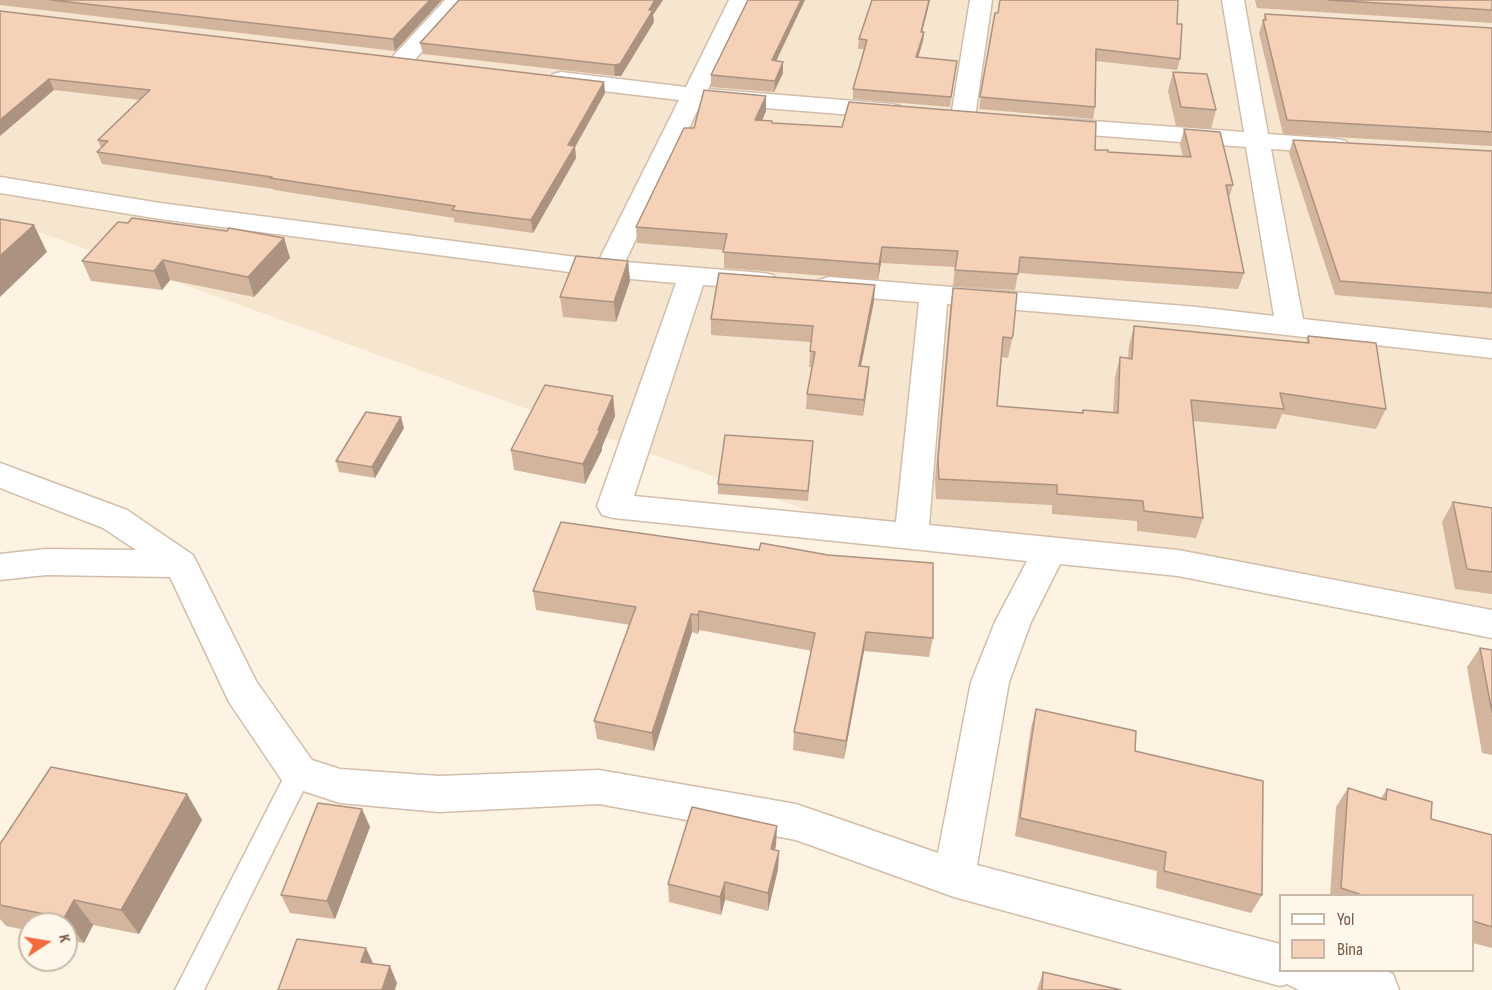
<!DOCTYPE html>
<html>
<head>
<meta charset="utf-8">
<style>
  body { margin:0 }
  #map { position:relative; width:1492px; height:990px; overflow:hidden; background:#fef3e2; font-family:"Sofia Sans Condensed",sans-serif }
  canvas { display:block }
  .legend { position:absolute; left:1279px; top:894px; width:195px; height:78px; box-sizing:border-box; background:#fff7e9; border:2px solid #c9b8a8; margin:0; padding:8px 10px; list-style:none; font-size:18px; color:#775946 }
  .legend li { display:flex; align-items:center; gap:12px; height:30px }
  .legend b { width:30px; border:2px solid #c9b8a8 }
  .north { position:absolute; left:18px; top:912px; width:60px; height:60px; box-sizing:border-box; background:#fff7e9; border:2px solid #c9b8a8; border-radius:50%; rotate:78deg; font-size:16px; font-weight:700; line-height:24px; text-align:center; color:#775946 }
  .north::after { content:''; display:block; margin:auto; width:21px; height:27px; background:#f06a3e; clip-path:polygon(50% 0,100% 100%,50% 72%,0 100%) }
</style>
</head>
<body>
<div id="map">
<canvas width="1492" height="990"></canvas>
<ul class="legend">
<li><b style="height:8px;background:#fff"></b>Yol</li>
<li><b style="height:16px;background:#f5d1b7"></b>Bina</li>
</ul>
<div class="north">K</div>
</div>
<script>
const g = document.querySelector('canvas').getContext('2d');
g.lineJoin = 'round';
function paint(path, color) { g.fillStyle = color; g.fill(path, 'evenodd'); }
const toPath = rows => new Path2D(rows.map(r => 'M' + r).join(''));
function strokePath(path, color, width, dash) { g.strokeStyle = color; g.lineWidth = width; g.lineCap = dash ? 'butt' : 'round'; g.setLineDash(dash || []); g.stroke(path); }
paint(toPath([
  [0,0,1492,0,1492,612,864,531,0,218]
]), '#f6e5cf');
const lane = toPath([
  [299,762,308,765,312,773,204,990,175,990,290,765,299,762]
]);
const street = toPath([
  [445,0,468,0,410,65,402,67,394,65,391,60,394,55,445,0],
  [729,0,751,0,708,89,892,104,900,106,904,111,900,116,892,118,701,103,625,262,763,273,773,275,777,281,773,287,763,289,703,285,634,496,896,522,919,302,829,295,819,292,815,286,819,280,829,277,1197,307,1274,316,1246,147,1051,132,1042,130,1039,125,1042,120,1051,118,1244,132,1222,0,1244,0,1268,134,1337,139,1346,141,1349,146,1346,151,1337,153,1271,149,1303,319,1492,340,1492,358,1197,325,947,304,929,525,1178,550,1492,610,1492,638,1178,576,1060,564,1031,622,1009,682,977,865,1280,944,1280,970,1383,970,1393,974,1399,990,1299,990,1287,984,1280,986,954,897,796,840,599,804,439,812,340,803,285,785,229,702,170,577,46,575,0,580,0,554,46,549,136,550,103,528,0,488,0,463,127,510,193,555,256,681,312,760,340,769,439,776,599,770,796,804,938,853,971,682,995,622,1027,561,614,518,602,515,597,506,676,283,608,277,160,219,0,193,0,177,160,203,599,260,679,100,561,86,553,84,550,79,553,74,561,72,686,87,729,0],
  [970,0,992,0,975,117,971,122,963,124,955,122,951,117,970,0]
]);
strokePath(lane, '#d2bdaa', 3);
strokePath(street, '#d2bdaa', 3);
paint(lane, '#fff');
paint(street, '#fff');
paint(toPath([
  [0,0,442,0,395,51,0,5],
  [1255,0,1492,0,1492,23,1257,8],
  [0,11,604,82,605,93,575,147,576,158,533,233,454,222,454,218,274,190,273,189,102,164,97,152,101,148,98,140,140,100,54,90],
  [995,13,1177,24,1180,59,1177,70,1096,61,1095,107,1093,119,979,109],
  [1265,14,1492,28,1492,146,1283,134,1259,33],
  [653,15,654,22,621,76,615,76,423,54,420,43],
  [924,32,923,41,918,57,957,61,950,107,853,99,853,89,865,49,858,49,859,39],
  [777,61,783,62,783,73,774,92,711,87,711,75],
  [1173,72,1216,110,1211,129,1176,126,1168,91],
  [766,111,762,121,772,123,1095,150,1108,152,1183,156,1180,145,1184,129,1233,185,1229,198,1244,273,1238,289,1018,273,1015,290,953,286,955,267,881,263,878,280,724,268,724,250,637,243,636,227,694,128],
  [1293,140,1492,151,1492,308,1335,295,1289,153],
  [284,238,290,258,254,297,170,280,162,290,91,281,82,261],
  [628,261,630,281,616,322,563,317,560,297],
  [953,288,1013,335,1008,358,1002,357,997,406,1082,413,1083,410,1113,413,1115,377,1120,357,1128,358,1129,346,1134,326,1306,343,1308,336,1386,409,1376,429,1282,414,1276,429,1193,421,1203,518,1196,538,1137,531,1137,521,1052,514,1052,505,936,499,935,479,950,308],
  [874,301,861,366,869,367,863,416,806,409,807,394,812,367,809,367,811,342,711,335,711,319],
  [613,396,615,416,602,447,602,450,585,484,514,470,511,450],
  [404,428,375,478,339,472,336,461],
  [813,441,808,501,718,494,718,484],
  [1453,502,1492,508,1492,594,1455,589,1442,522],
  [533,591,933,638,929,657,864,651,844,759,793,750,794,732,812,651,699,630,698,634,692,632,654,751,597,739,594,721,630,625,536,610],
  [1480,648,1492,650,1492,755,1482,753,1467,667],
  [1036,709,1135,751,1262,895,1251,913,1156,888,1157,871,1015,836,1031,728],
  [1348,788,1381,798,1387,789,1431,819,1492,835,1492,948,1473,943,1473,896,1330,896,1336,807],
  [187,794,202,820,139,934,93,925,84,943,66,939,66,924,30,924,30,931,6,926,0,919,0,844],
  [362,809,370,827,335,919,290,913,281,895],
  [777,826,776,845,775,850,779,851,778,869,768,911,725,900,721,915,669,902,668,884],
  [1043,972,1121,990,1037,990]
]), '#d3b49d');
paint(toPath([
  [430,0,442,0,395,51,393,39],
  [655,0,663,0,653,15,654,22,621,76,615,76,614,65],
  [801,0,805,0,771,72,772,60],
  [929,0,930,0,920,41,921,32],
  [924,32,923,41,915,67,916,57],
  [783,62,783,73,774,92,775,81],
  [49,79,54,90,0,136,0,120],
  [604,82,605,93,575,147,576,158,533,233,531,220,568,145],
  [766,96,766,111,755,136,755,120],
  [34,225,47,252,0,297,0,256],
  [284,238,290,258,254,297,248,277],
  [882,247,881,263,878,280,879,264],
  [163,260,170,280,162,290,154,271],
  [628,261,630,281,616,322,614,302],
  [875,285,874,301,858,381,859,366],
  [869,367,868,382,863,416,864,400],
  [613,396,615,416,602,447,602,450,585,484,583,464],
  [401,417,404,428,375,478,372,467],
  [699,611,699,630,698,634,698,615],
  [691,614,692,632,654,751,652,733],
  [866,632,864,651,844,759,846,741],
  [187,794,202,820,139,934,121,910],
  [362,809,370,827,335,919,327,901],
  [777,826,776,845,770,867,771,849],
  [779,851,778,869,768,911,768,893],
  [725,882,725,900,721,915,720,897],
  [74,900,93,925,84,943,64,918],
  [366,948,374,965,361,962],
  [390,966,397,983,395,990,382,990]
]), '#ac9280');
const building = toPath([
  [51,0,430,0,393,39,51,0],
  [459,0,655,0,649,10,653,10,620,64,614,65,420,43,459,0],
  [748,0,801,0,772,60,783,62,775,81,711,75,748,0],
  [872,0,929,0,921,32,924,32,916,57,957,61,951,97,853,89,867,40,859,39,872,0],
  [1000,0,1178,0,1177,24,1182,24,1180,59,1096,49,1095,107,980,97,995,13,998,13,1000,0],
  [1328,0,1492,0,1492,10,1328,0],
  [0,11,604,82,568,145,575,146,531,220,452,210,455,206,270,178,272,177,97,152,108,141,98,140,150,90,49,79,0,120,0,11],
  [1265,14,1492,28,1492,132,1287,120,1263,20,1266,20,1265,14],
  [1173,72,1207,74,1216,110,1181,107,1173,72],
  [704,90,766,96,755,120,772,121,772,123,842,127,849,102,1096,122,1095,150,1108,150,1108,152,1191,157,1184,129,1220,132,1233,185,1226,185,1244,273,1020,257,1018,274,955,270,958,251,882,247,879,264,723,252,727,234,636,227,684,128,694,128,704,90],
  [1293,140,1492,151,1492,293,1340,281,1293,140],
  [132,218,227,231,229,228,284,238,248,277,163,260,154,271,82,261,118,222,128,223,132,218],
  [0,219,34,225,0,256,0,219],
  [576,256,628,261,614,302,560,297,576,256],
  [719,273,875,285,859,366,869,367,864,400,807,394,815,352,810,351,813,326,711,319,719,273],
  [953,288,1017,293,1013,335,1012,338,1003,337,997,406,1083,413,1083,410,1118,413,1120,357,1132,359,1134,326,1309,343,1308,336,1376,343,1386,409,1280,393,1284,409,1191,400,1203,518,1144,511,1143,501,1057,494,1057,485,939,479,938,459,953,288],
  [545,385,613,396,598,430,600,430,583,464,511,450,545,385],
  [366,412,401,417,372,467,336,461,366,412],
  [725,435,813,441,808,491,718,484,725,435],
  [1453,502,1492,508,1492,572,1467,569,1453,502],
  [561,522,759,550,761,543,828,555,933,563,933,638,866,632,846,741,794,732,815,633,699,611,698,615,691,614,652,733,594,721,636,607,533,591,561,522],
  [1480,648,1492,650,1492,712,1480,648],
  [1036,709,1136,731,1135,751,1263,781,1262,895,1164,871,1166,852,1020,818,1036,709],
  [51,767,187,794,121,910,74,900,64,918,0,905,0,844,51,767],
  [1348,788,1386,800,1387,789,1432,802,1431,819,1492,835,1492,927,1473,921,1473,896,1365,896,1341,888,1348,788],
  [318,803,362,809,327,901,281,895,318,803],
  [692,807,777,826,771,849,779,851,768,893,725,882,720,897,668,884,692,807],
  [297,939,366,948,361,962,390,966,382,990,278,990,297,939],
  [1043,972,1121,990,1042,990,1043,972]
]);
paint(building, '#f5d1b7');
strokePath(building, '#ac9280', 1.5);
</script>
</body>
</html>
